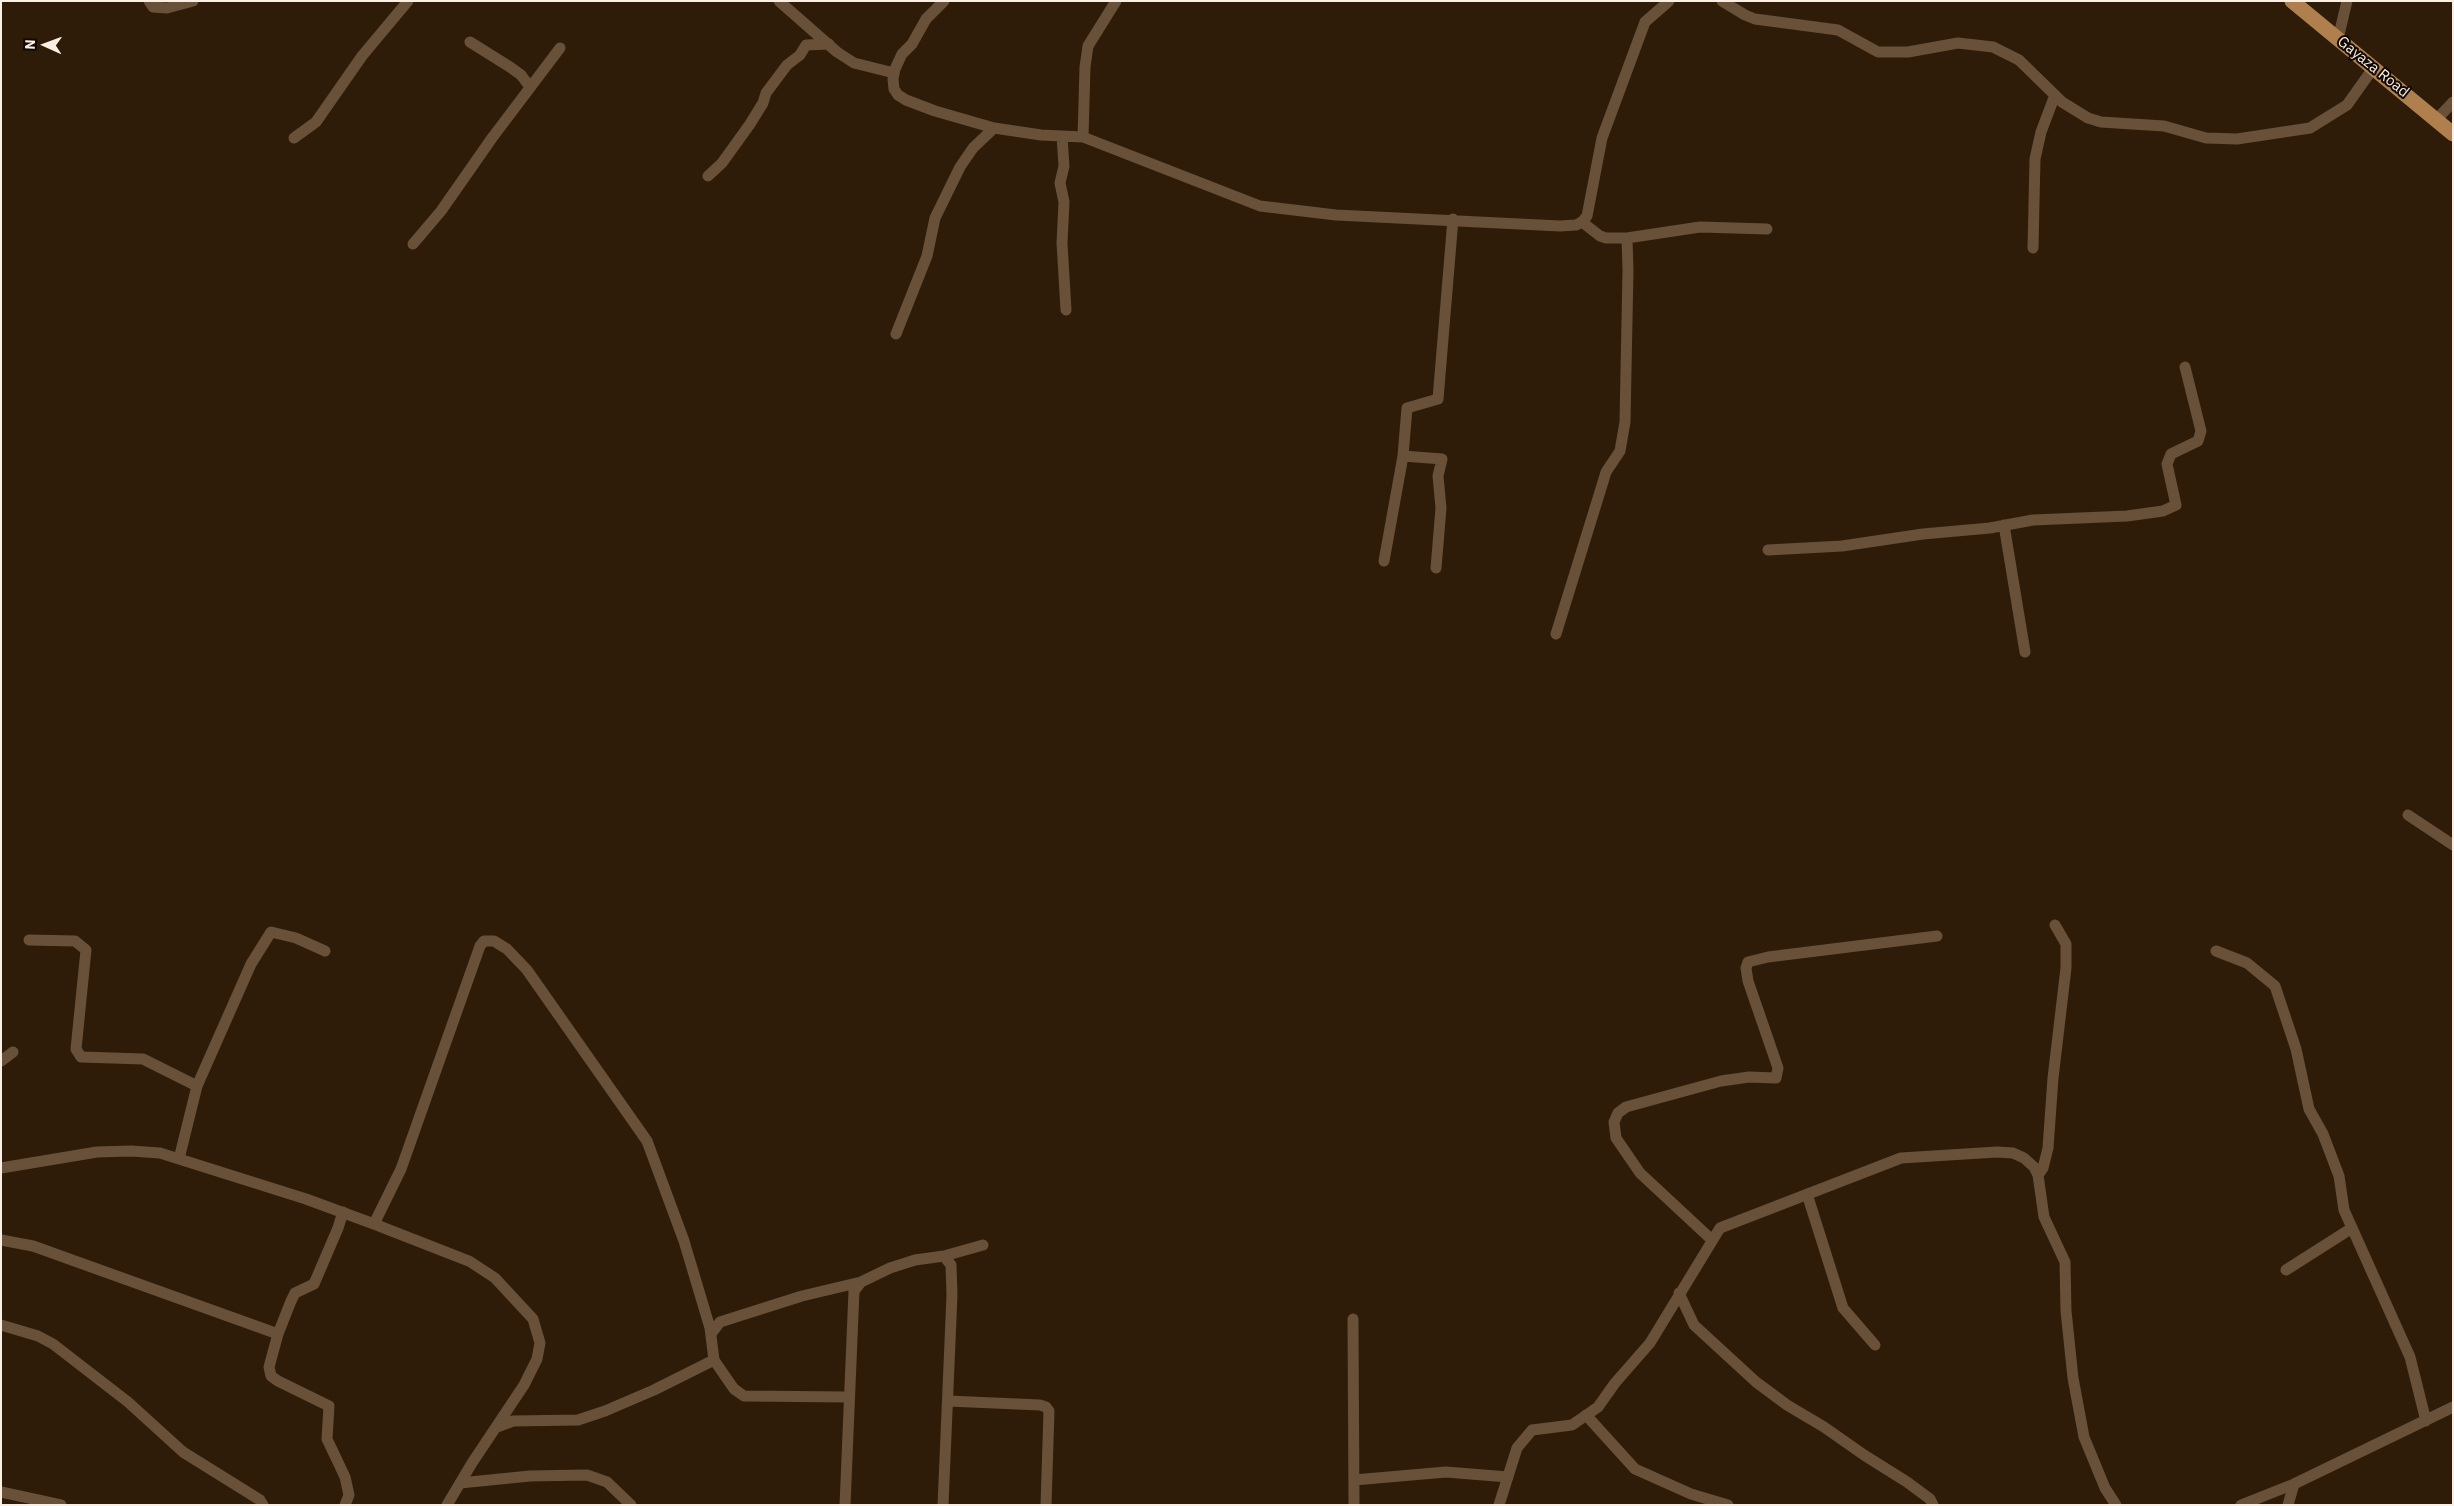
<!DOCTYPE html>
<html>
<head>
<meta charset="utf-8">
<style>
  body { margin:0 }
  #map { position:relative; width:2454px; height:1506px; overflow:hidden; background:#2e1c08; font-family:"IBM Plex Sans",sans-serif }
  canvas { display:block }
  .frame { position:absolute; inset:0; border:2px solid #fbeee2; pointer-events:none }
  .north { position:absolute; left:20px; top:20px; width:50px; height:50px; -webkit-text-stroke:4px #100803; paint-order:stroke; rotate:272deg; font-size:14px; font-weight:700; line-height:20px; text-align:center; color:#fbeee2 }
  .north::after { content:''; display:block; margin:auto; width:18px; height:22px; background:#fbeee2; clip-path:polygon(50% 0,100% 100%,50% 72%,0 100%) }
</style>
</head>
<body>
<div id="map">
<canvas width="2454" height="1506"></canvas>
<div class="frame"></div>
<div class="north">N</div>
</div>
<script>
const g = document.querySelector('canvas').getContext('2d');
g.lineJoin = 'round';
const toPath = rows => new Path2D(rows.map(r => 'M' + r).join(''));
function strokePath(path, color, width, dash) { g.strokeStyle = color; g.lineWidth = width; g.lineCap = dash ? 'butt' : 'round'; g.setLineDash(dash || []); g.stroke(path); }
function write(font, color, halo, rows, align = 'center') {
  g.font = font + ' "IBM Plex Sans",sans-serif'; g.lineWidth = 4; g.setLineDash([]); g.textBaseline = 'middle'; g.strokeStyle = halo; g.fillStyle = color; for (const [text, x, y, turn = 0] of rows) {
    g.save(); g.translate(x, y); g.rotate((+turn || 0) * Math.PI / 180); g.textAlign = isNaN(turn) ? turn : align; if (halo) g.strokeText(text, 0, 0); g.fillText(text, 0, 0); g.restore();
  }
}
strokePath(toPath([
  [149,1,153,7,167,8,193,1],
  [779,1,837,52,854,63,894,73],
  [944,1,926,19,912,44,902,54,895,69,893,79,894,89,898,95,906,100,935,111,994,128,1041,135,1083,137,1260,206,1336,215,1560,226,1576,225,1582,222,1587,216,1602,138,1645,22,1669,1],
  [1722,1,1745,15,1755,19,1838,30,1878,52,1908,52,1958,43,1993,47,2019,60,2062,102,2088,118,2101,122,2164,126,2206,138,2237,139,2310,128,2347,105,2374,67],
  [2338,39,2347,1],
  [470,42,510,67,521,75,530,87],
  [2436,120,2453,102],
  [1062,136,1064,166,1060,183,1064,202,1062,243,1066,310],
  [1083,137,1085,67,1088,46,1116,1],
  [294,138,316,122,362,56,408,1],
  [708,176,722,163,750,124,763,103,766,93,787,65,800,55,806,45,829,44],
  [1582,222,1600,236,1606,238,1627,238,1700,227,1767,229],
  [413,244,441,211,492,138,560,48],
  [2033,248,2035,159,2041,132,2055,95],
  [896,334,927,256,935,218,960,167,973,148,994,128],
  [2004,525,2025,652],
  [1768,550,1842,546,1923,534,1990,528,2033,520,2127,516,2163,511,2176,505,2167,464,2171,454,2198,441,2201,431,2185,367],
  [1384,561,1403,456],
  [1436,568,1441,508,1438,476,1442,459,1403,456,1407,408,1438,399,1453,219],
  [1556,634,1603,482,1606,472,1620,451,1625,422,1628,270,1627,238],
  [2408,815,2453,845],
  [29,940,75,941,86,950,76,1049,81,1057,143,1059,197,1086],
  [2216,951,2247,963,2275,986,2296,1049,2309,1109,2323,1134,2339,1176,2344,1210,2410,1357,2426,1421],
  [1,1061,13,1052],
  [179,1159,197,1086,251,964,271,932,296,938,325,951],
  [1,1168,97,1152,131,1151,160,1153,306,1199,374,1224,469,1261,495,1278,533,1319,540,1343,537,1359,524,1385,472,1463,447,1505],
  [2038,1175,2043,1168,2048,1148,2053,1078,2066,968,2066,944,2055,925],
  [1807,1194,1843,1308,1875,1345],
  [343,1212,338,1228,314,1284,295,1293,291,1301,278,1334,269,1367,271,1376,278,1381,329,1406,327,1439,345,1477,349,1495,345,1505],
  [374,1224,401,1169,480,946,484,941,494,941,507,949,527,970,647,1141,684,1241,710,1328,714,1360,734,1389,744,1396,849,1397],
  [1,1240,33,1246,278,1334],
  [1712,1240,1640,1173,1616,1138,1614,1122,1618,1113,1626,1107,1721,1081,1749,1077,1776,1078,1778,1068,1748,981,1746,968,1748,962,1768,957,1937,936],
  [944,1256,983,1245],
  [2286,1270,2352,1228],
  [1679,1293,1694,1325,1756,1382,1787,1405,1824,1427,1864,1455,1907,1482,1930,1499,1933,1505],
  [1353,1319,1354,1505],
  [1,1325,38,1336,53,1344,128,1402,183,1452,260,1500,263,1505],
  [711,1334,720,1322,802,1296,861,1282,890,1268,915,1260,944,1256,951,1265,952,1295,943,1505],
  [948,1401,1040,1405,1046,1407,1049,1411,1046,1505],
  [1586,1415,1635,1469,1691,1494,1728,1505],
  [497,1427,513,1421,578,1420,605,1411,654,1390,714,1360],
  [1354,1480,1446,1472,1508,1477],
  [460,1483,530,1476,587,1475,607,1482,631,1505],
  [1,1492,61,1505],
  [845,1505,854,1291,861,1282],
  [1499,1505,1517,1448,1532,1430,1572,1425,1598,1407,1615,1383,1650,1343,1720,1228,1901,1158,1997,1152,2013,1153,2024,1158,2034,1167,2038,1175,2044,1217,2065,1262,2066,1311,2073,1378,2084,1437,2105,1488,2116,1505],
  [2241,1505,2294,1484,2453,1407],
  [2288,1505,2294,1484]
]), '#685039', 11);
strokePath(toPath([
  [2292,1,2453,134]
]), '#af7f4d', 15);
write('15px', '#fbeee2', '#100803', [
  ["Gayaza Road",2373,67,39]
]);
</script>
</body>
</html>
